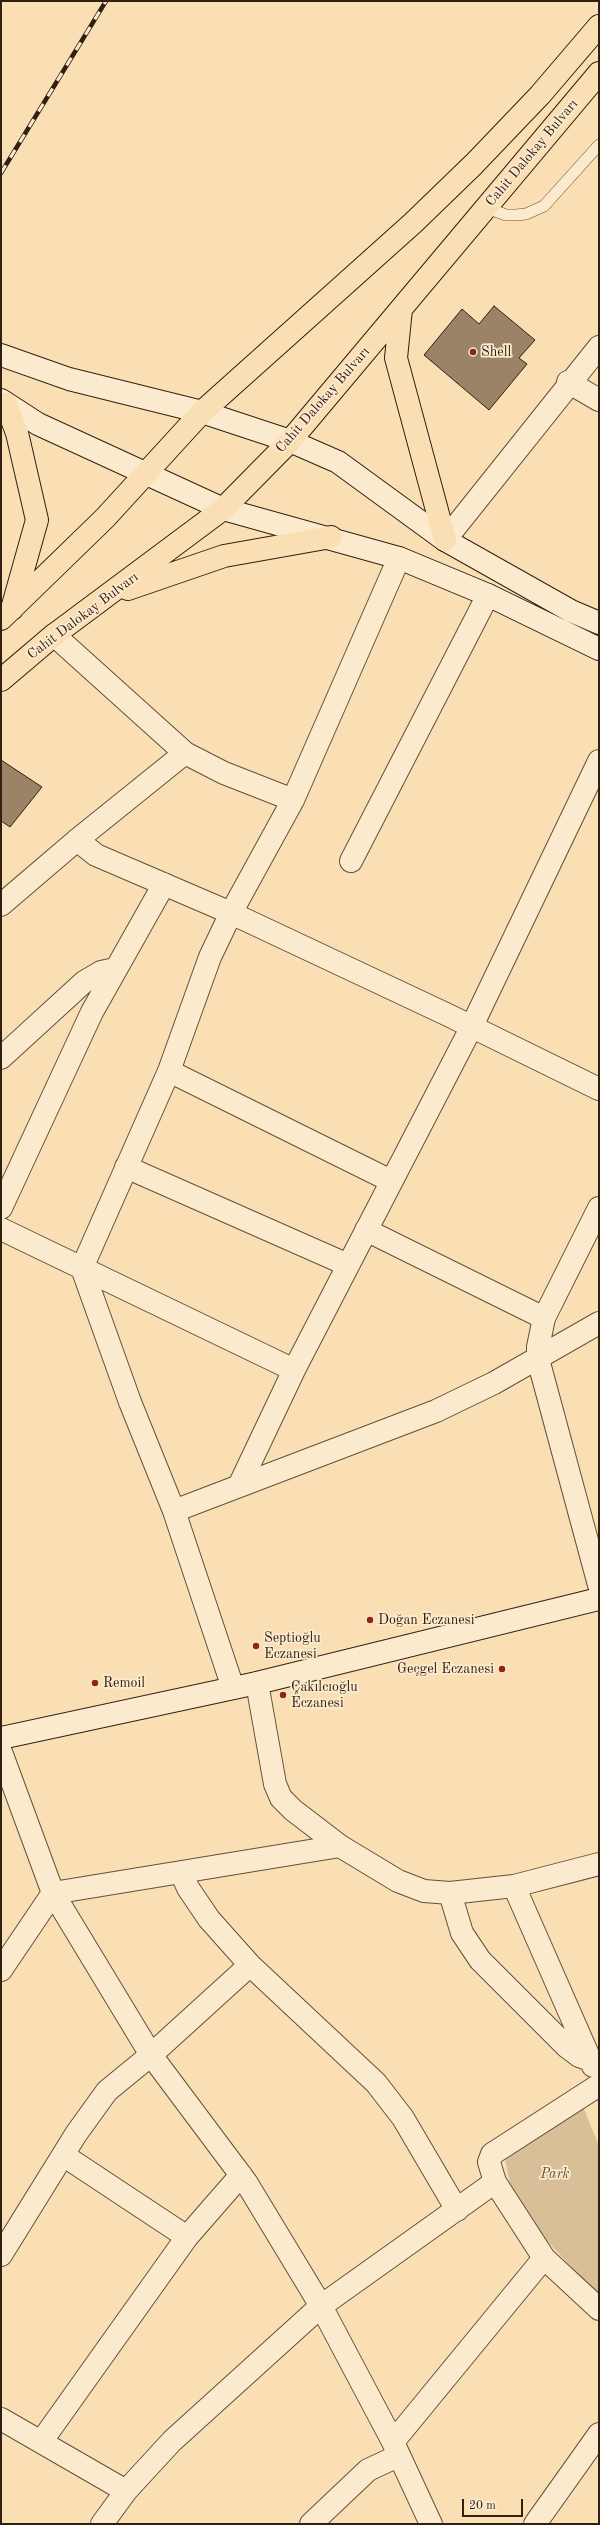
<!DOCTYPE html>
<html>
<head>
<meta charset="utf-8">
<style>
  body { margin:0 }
  #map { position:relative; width:600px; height:2525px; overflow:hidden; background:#fbdfb4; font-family:"Old Standard TT",serif }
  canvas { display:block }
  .frame { position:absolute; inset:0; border:2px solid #302011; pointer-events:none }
  .scale { position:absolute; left:462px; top:2499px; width:61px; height:18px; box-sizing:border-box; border:2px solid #302011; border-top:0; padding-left:5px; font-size:12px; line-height:14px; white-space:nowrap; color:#302011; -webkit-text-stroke:3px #fceace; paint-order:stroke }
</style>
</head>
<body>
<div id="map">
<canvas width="600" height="2525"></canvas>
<div class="frame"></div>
<div class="scale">20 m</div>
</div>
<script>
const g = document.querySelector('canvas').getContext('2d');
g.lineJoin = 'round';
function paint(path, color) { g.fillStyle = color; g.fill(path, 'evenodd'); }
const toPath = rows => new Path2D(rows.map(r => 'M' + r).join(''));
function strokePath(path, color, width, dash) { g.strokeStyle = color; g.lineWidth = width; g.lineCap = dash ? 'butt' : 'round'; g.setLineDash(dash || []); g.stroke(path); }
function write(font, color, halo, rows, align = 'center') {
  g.font = font + ' "Old Standard TT",serif'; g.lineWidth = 3.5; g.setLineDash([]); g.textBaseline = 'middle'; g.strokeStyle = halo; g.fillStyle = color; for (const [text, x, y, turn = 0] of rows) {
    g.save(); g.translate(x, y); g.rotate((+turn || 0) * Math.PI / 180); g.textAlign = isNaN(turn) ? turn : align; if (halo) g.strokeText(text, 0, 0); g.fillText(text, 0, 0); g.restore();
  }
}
paint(toPath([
  [582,2104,599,2146,599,2296,532,2225,510,2184,504,2154]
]), '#d8bf98');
const building = toPath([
  [494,306,535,340,519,358,527,364,489,410,424,355,462,309,479,324,494,306],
  [1,760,42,787,10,827,1,821,1,760]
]);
paint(building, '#9a8366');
strokePath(building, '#302011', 1);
const lane = toPath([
  [487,208,506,215,516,215,526,214,544,206,599,145]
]);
const street = toPath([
  [568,382,599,400],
  [445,540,599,347],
  [54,635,185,753,224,773,293,800],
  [77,840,96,855,231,913,448,1015,599,1089],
  [351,861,488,595],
  [1,905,77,840,185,753],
  [1,1058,84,982,101,972,115,969],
  [169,1071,391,1181],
  [126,1167,348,1265],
  [1,1208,92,1012,164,884],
  [599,1208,544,1318,538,1347,538,1359,599,1585],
  [1,1229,294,1370],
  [366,1230,544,1318],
  [239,1486,294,1370,471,1028,599,761],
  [174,1511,436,1411,494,1383,599,1323],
  [257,1683,275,1784,281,1798,293,1810,340,1846,398,1881,424,1891,450,1893,514,1886,599,1864],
  [233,1688,174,1511,130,1402,82,1268,169,1071,210,957,231,913,293,800,399,558],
  [1,1752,53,1893,151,2055,246,2182,321,2306,393,2442],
  [181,1872,188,1888,209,1919,250,1965,376,2083,403,2118,457,2210],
  [514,1886,593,2066],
  [450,1893,462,1933,480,1960,567,2047,579,2056,590,2060],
  [1,1970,53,1893,340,1846],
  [63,2155,187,2237],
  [1,2255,76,2134,107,2091,151,2055,250,1965],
  [544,2258,495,2182,489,2162,492,2154,599,2085],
  [1,2419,126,2491],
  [41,2442,187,2237,241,2175],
  [102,2524,126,2491,172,2441,321,2306,495,2182],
  [311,2524,368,2470,398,2456],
  [431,2524,393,2442,544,2258,599,2309],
  [535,2524,599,2434]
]);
const secondary = toPath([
  [1,355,69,379,202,412,290,441,338,462,445,540,571,611,599,623],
  [1,400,38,424,223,509,399,558,488,595,599,649],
  [1,1738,257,1683,599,1599]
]);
const primary = toPath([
  [401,309,396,358,445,540],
  [6,404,17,433,37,520,12,609],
  [128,589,224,556,331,537],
  [1,619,105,518,202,412,413,223,474,164,540,95,599,26],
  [1,680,54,635,223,509,290,441,599,73]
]);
strokePath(lane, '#63503a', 12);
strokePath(street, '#63503a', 24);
strokePath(secondary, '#302011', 24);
strokePath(primary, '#302011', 24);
strokePath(lane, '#fceace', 11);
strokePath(street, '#fceace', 22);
strokePath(secondary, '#fceace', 22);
strokePath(primary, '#fbdfb4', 22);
const rail = toPath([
  [1,173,106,1]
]);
strokePath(rail, '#302011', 4.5);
strokePath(rail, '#fceace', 3, [9]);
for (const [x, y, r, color] of [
  [473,352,4,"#8f2418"],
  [370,1620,4,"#8f2418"],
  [256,1646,4,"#8f2418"],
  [502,1669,4,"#8f2418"],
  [95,1683,4,"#8f2418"],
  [283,1695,4,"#8f2418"]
]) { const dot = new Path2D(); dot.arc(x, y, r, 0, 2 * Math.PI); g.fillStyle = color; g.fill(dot); strokePath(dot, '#fceace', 1.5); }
write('14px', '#302011', '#fceace', [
  ["Cahit Dalokay Bulvarı",532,153,-50],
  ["Cahit Dalokay Bulvarı",323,400,-49],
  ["Cahit Dalokay Bulvarı",83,616,-37]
]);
write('14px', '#302011', '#fceace', [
  ["Shell",481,352],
  ["Doğan Eczanesi",378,1620],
  ["Septioğlu",264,1638],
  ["Eczanesi",264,1654],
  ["Geçgel Eczanesi",494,1669,"right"],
  ["Remoil",103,1683],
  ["Çakılcıoğlu",291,1687],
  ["Eczanesi",291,1703]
], 'left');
write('italic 14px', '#62503a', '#fceace', [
  ["Park",555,2174]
]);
</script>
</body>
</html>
